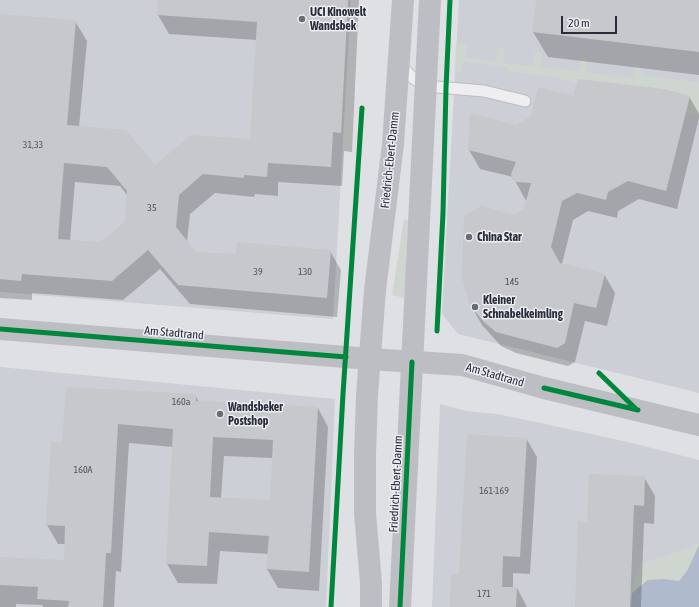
<!DOCTYPE html>
<html>
<head>
<meta charset="utf-8">
<style>
  body { margin:0 }
  #map { position:relative; width:699px; height:607px; overflow:hidden; background:#dfe0e3; font-family:"Asap Condensed",sans-serif }
  canvas { display:block }
  .scale { position:absolute; left:561px; top:16px; width:56px; height:18px; box-sizing:border-box; border:2px solid #282d3a; border-top:0; padding-left:5px; font-size:12px; line-height:14px; white-space:nowrap; color:#282d3a; -webkit-text-stroke:3px #eceef3; paint-order:stroke }
</style>
</head>
<body>
<div id="map">
<canvas width="699" height="607"></canvas>
<div class="scale">20 m</div>
</div>
<script>
const g = document.querySelector('canvas').getContext('2d');
g.lineJoin = 'round';
function paint(path, color) { g.fillStyle = color; g.fill(path, 'evenodd'); }
const toPath = rows => new Path2D(rows.map(r => 'M' + r).join(''));
function strokePath(path, color, width, dash) { g.strokeStyle = color; g.lineWidth = width; g.lineCap = dash ? 'butt' : 'round'; g.setLineDash(dash || []); g.stroke(path); }
function write(font, color, halo, rows, align = 'center') {
  g.font = font + ' "Asap Condensed",sans-serif'; g.lineWidth = 3; g.setLineDash([]); g.textBaseline = 'middle'; g.strokeStyle = halo; g.fillStyle = color; for (const [text, x, y, turn = 0] of rows) {
    g.save(); g.translate(x, y); g.rotate((+turn || 0) * Math.PI / 180); g.textAlign = isNaN(turn) ? turn : align; if (halo) g.strokeText(text, 0, 0); g.fillText(text, 0, 0); g.restore();
  }
}
paint(toPath([
  [0,0,351,0,333,319,0,292],
  [459,0,699,0,699,393,458,334,442,314],
  [0,367,335,399,326,607,0,607],
  [440,404,466,411,497,414,522,419,628,442,699,460,699,544,694,545,632,589,631,607,432,607]
]), '#cdcfd6');
paint(toPath([
  [456,43,467,44,465,58,496,62,498,48,505,49,503,63,533,66,535,52,542,53,540,67,579,71,581,58,587,58,585,72,633,78,635,64,638,64,643,74,643,76,699,82,699,115,686,112,689,96,664,89,578,79,577,83,554,77,507,71,507,67,463,61,461,72,455,72],
  [404,219,408,220,405,295,404,298,392,295],
  [699,544,699,547,687,571,679,581,665,579,632,593,631,607,632,589,640,564]
]), '#ced6cf');
paint(toPath([
  [698,547,699,547,699,607,631,607,632,593,648,580,665,579,679,581,687,571]
]), '#afbbcd');
paint(toPath([
  [159,0,359,0,352,152,344,151,342,186,278,182,278,196,255,194,254,197,215,193,190,214,187,242,196,253,237,256,330,251,341,270,337,317,190,304,160,269,123,300,32,293,32,300,0,298,0,15,75,21,87,41,79,127,155,166,251,140,257,40,169,34,158,15],
  [75,182,120,186,128,196,126,222,100,243,70,241],
  [537,0,699,0,699,75,548,57,533,32],
  [689,96,699,114,699,118,677,209,639,199,618,211,617,218,588,211,573,220,562,264,604,274,615,293,607,326,585,321,575,362,568,366,516,353,501,346,482,325,471,306,515,216,525,209,527,201,525,199,513,177,480,169,469,150,574,97],
  [195,395,199,402,318,408,328,427,319,591,278,588,267,569,269,554,220,551,217,584,178,583,167,564,173,447,129,443,121,572,116,571,114,607,43,607,42,605,16,604,16,607,0,607,0,558,65,561,66,544,58,544,47,525,63,444],
  [224,456,273,458,271,501,221,498],
  [526,438,537,457,530,574,513,573,513,588,517,588,527,607,450,607,452,575,459,576],
  [644,477,655,496,654,524,644,523,641,607,576,607,588,523]
]), '#0003');
paint(toPath([
  [158,0,348,0,341,133,333,132,331,167,268,163,267,177,244,175,244,178,203,174,179,195,176,227,196,252,236,254,237,242,331,250,327,298,178,285,148,250,112,281,22,274,21,281,0,279,0,14,76,20,67,125,126,130,155,165,191,135,250,139,257,22,157,15],
  [64,163,107,167,127,191,125,222,100,242,58,239],
  [536,0,699,0,699,52,532,32],
  [578,79,664,89,690,96,666,191,628,181,608,192,606,200,577,193,562,201,551,247,560,263,605,274,596,308,574,303,565,343,557,348,496,332,484,322,470,306,462,277,464,216,481,206,515,215,524,208,531,183,516,182,513,181,511,174,516,162,468,150,470,113,516,125,531,116,538,87,573,96],
  [66,387,196,394,196,401,318,407,309,572,266,569,269,536,209,532,207,566,166,564,173,429,118,424,111,553,106,553,103,607,68,607,69,601,37,599,38,587,0,585,0,557,64,560,65,526,46,525,51,441,62,442],
  [213,437,273,440,270,500,210,497],
  [467,434,527,438,520,557,503,556,502,587,517,587,516,607,450,607,451,574,459,575],
  [589,474,645,476,644,506,634,505,630,607,575,607,578,521,587,522]
]), '#c7c8cb');
const lane = toPath([
  [399,64,413,78,426,86,484,91,525,101]
]);
strokePath(lane, '#bdbec1', 13);
strokePath(lane, '#eeeef0', 11);
strokePath(toPath([
  [0,329,370,359,462,365,544,388,699,425],
  [371,607,371,583,365,513,365,455,367,395,375,290,393,144,403,0],
  [400,607,430,0]
]), '#bdbec3', 22);
strokePath(toPath([
  [0,329,346,357],
  [437,331,443,213,446,88,450,0],
  [599,373,636,409],
  [544,388,638,410],
  [331,607,343,394,362,108],
  [400,607,412,362]
]), '#00873e', 5);
for (const [x, y, r, color] of [
  [302,19,4,"#686c75"],
  [469,237,4,"#686c75"],
  [475,307,4,"#686c75"],
  [220,414,4,"#686c75"]
]) { const dot = new Path2D(); dot.arc(x, y, r, 0, 2 * Math.PI); g.fillStyle = color; g.fill(dot); strokePath(dot, '#eceef3', 1.5); }
write('10px', '#50545f', null, [
  ["31,33",33,145],
  ["35",152,208],
  ["39",258,272],
  ["130",305,272],
  ["145",512,282],
  ["160a",181,402],
  ["160A",83,470],
  ["161-169",494,491],
  ["171",484,594]
]);
write('bold 12px', '#282d3a', '#eceef3', [
  ["UCI Kinowelt",310,12],
  ["Wandsbek",310,26],
  ["China Star",477,237],
  ["Kleiner",483,300],
  ["Schnabelkeimling",483,314],
  ["Wandsbeker",228,407],
  ["Postshop",228,421]
], 'left');
write('12px', '#282d3a', '#eceef3', [
  ["Friedrich-Ebert-Damm",390,160,-84],
  ["Am Stadtrand",174,333,5],
  ["Am Stadtrand",495,375,16],
  ["Friedrich-Ebert-Damm",396,484,-87]
]);
</script>
</body>
</html>
